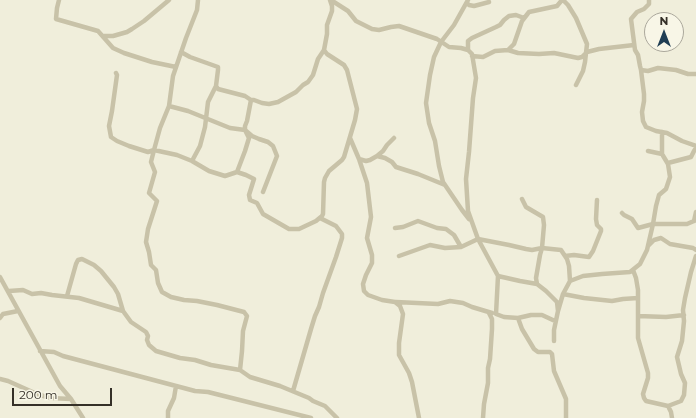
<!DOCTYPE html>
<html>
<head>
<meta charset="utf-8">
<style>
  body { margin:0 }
  #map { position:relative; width:696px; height:418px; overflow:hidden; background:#f0eedb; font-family:Montserrat,sans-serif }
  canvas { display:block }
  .north { position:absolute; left:644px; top:12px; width:40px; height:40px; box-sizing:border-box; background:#f8f6e7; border:1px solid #aaa79b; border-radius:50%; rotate:0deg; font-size:11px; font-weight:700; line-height:16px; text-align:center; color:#353028 }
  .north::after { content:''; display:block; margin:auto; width:14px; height:18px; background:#203e54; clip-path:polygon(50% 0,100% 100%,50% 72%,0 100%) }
  .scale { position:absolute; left:12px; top:388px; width:100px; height:18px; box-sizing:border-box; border:2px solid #353028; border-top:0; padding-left:5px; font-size:12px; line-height:14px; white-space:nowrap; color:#353028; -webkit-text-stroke:3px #f8f6e7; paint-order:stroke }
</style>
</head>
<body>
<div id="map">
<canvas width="696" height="418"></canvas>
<div class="north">N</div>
<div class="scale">200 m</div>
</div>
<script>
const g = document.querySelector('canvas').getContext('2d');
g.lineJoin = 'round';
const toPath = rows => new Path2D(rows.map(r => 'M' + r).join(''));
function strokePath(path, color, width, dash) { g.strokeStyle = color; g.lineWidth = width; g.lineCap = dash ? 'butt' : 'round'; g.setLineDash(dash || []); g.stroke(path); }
strokePath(toPath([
  [59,0,57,8,56,19,98,31,113,48,124,53,152,62,176,67],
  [198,0,197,10,186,38,173,76,169,106,160,128,154,150,151,162,155,172,149,193,157,201,148,229,146,242,149,252,151,265,156,270,158,283,162,292,171,297,184,300,197,301,217,305,244,312,247,316,243,331,242,351,240,370],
  [331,0,348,11,356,21,372,29,379,30,391,27,399,26,437,39,449,47,461,48,468,50,472,54,476,78,473,98,469,152,466,179,468,211,478,239,498,276,496,314,504,317,518,318,522,329,534,349,538,352,550,352,552,354,554,371,566,399,566,418],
  [468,0,454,25,441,42,434,57,430,75,426,103,429,123,435,141,439,166,443,182,462,210,469,219],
  [563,0,568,5,576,18,587,44,585,62,583,71,576,85],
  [649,0,649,4,644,9,637,12,631,19,635,50,638,55,640,66,641,70,644,94,644,101,642,112,643,121,646,127,656,131,667,133,682,141,696,146],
  [467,3,469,5,474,6,489,2],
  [104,36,113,36,127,32,132,29,144,21,169,0],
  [468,50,468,41,472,38,496,27,500,25,504,20,509,16,516,15,524,18],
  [508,50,514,44,522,21,529,12,557,6,562,0],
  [181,52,190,57,218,67,218,70,216,86,218,89,245,96,251,100,254,100,262,103,269,104,278,102,296,92,303,85,308,82,313,75,318,59,324,50],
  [472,56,483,57,495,51,508,50,518,53,539,54,554,53,578,58,582,57,587,52,599,49,634,45],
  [641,70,648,71,658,68,676,70,688,74,696,74],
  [116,73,117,75,112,111,109,126,111,137,117,141,129,146,148,152,154,150,177,155,192,161,209,171,225,176,237,172,245,151,249,138,245,130,245,126,247,121,251,100],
  [169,106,188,111,230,128,245,130,252,136,259,139,268,142,273,146,277,156,263,192],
  [350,138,359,159,367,183,371,217,367,238,372,255,372,263,366,275,363,284,364,291,368,295,382,300,395,302,400,306,403,314,399,343,399,355,409,373,412,382,419,418],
  [662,154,662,132],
  [377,156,383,151,387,145,394,138],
  [359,159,366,161,370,160,377,156,385,158,392,162,396,167,418,174,445,185],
  [192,161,200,146,205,127,208,102,216,86],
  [668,163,691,157,694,151,696,148],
  [237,172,246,175,254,179,249,195,250,200,257,203,263,214,289,229,299,229,316,221,322,216,323,214,324,182,325,178,329,171,342,160,344,157,355,120,357,109,347,70,344,65,327,54,324,50,327,34,327,25,332,11,332,6,330,0],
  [522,199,526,207,543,217,544,225,542,248,540,255,536,278,537,284,546,291,557,302,558,311],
  [622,213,624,215,632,219,638,228,653,224,656,206,659,195,666,189,670,177,668,164,662,154,648,151],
  [694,221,696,212],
  [395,228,403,227,418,221,437,228,446,229,454,235,461,247],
  [648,246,654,240,661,238,670,244,693,248,696,250],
  [399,256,430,245,445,248,461,247,478,239,509,245,526,249,532,250,542,248,561,250,567,259,569,266,570,281,583,276,602,274,630,272,640,264,647,250,653,224,687,224,696,220],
  [565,256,574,255,589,257,593,251,601,231,601,229,597,225,596,219,597,200],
  [633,270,636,278,638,290,638,338,648,373,648,378,643,394,644,398,646,401,668,406,671,412,672,418],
  [498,276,520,281,537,284],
  [0,277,60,386,71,399,83,418],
  [9,291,23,290,32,294,41,293,52,295,79,298,123,311],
  [563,294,584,298,612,301,623,299,638,298],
  [67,296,76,264,78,260,82,259,94,265,101,271,114,287,118,294,123,311,131,322,146,332,148,336,147,340,149,345,156,351,180,358,195,360,211,365,240,370,250,377,280,386,309,398,313,401,325,406,337,418],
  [396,302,438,304,450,301,463,303,472,307,492,313],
  [638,316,666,317,684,315],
  [0,318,3,314,18,311],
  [518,318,531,315,542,315,555,321],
  [554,341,554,330,558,311,563,294,570,281],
  [40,351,54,352,63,356,195,391,208,392,311,418],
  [0,379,8,381,37,394,50,398,71,399],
  [293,391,311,329,315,316,319,307,323,293,336,257,342,238,342,234,336,226,320,218],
  [668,406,681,401,684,395,685,383,681,374,677,357,682,341,684,321,683,310,685,298,691,272,696,256],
  [168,418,168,411,174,398,176,386],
  [483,418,484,404,488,383,488,368,490,359,492,329,492,319,489,313]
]), '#c8c2a8', 4.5);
</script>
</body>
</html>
